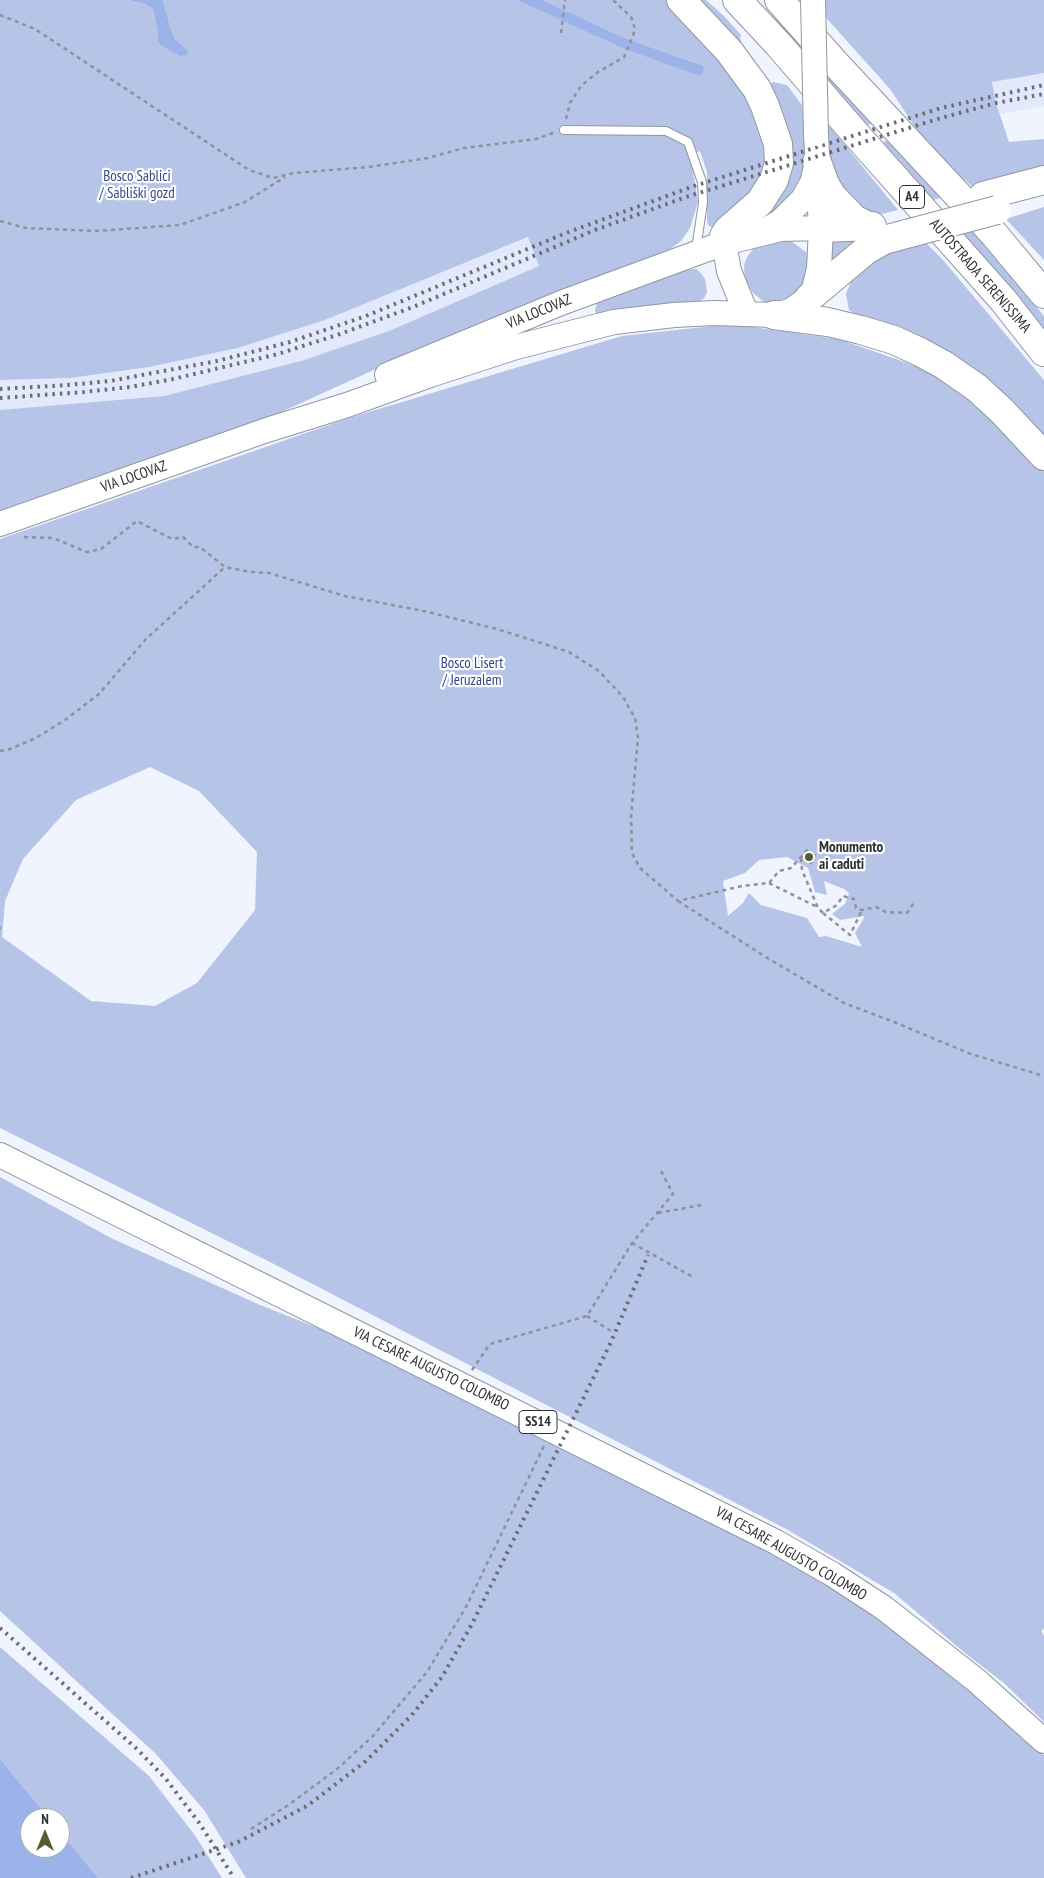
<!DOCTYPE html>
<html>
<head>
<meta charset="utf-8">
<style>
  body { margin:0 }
  #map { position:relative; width:1044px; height:1878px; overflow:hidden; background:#eff4fe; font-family:"PT Sans Narrow",sans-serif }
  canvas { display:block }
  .north { position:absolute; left:20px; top:1808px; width:50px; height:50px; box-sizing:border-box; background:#fff; border:1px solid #abacae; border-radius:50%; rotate:0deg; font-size:14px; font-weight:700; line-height:20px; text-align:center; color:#2e3034 }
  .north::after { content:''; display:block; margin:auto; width:18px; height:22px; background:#545d2c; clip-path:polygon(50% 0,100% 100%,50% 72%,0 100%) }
</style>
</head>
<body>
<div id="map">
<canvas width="1044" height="1878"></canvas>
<div class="north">N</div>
</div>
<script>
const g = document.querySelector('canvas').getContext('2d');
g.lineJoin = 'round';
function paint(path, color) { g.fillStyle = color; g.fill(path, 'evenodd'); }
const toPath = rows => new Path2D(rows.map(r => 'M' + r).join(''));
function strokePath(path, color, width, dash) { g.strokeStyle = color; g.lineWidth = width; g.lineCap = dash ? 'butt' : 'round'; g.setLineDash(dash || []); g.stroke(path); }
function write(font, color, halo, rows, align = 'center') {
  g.font = font + ' "PT Sans Narrow",sans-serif'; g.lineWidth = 4.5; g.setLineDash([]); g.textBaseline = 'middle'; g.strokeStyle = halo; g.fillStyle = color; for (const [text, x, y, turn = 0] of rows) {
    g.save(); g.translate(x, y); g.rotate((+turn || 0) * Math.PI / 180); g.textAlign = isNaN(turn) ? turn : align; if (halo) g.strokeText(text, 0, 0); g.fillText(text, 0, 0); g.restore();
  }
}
paint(toPath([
  [1044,73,1044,106,1000,114,996,103,992,81],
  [529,237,539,266,389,331,301,361,164,396,0,410,0,380,70,378,149,367,238,348,325,320]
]), '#e2e9fa');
paint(toPath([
  [0,0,128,0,145,4,153,9,158,33,157,41,188,50,175,39,170,26,163,0,516,0,622,48,700,75,704,66,625,38,543,0,669,0,733,65,769,143,761,188,714,227,711,227,708,225,707,220,707,172,700,151,690,154,698,202,690,228,681,241,669,250,541,299,398,359,257,423,0,515,0,410,164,396,301,361,389,331,539,266,528,237,325,320,238,348,149,367,70,378,0,380],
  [691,0,706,0,724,16,741,35,740,38,746,55,770,84,773,82,787,85,802,105,807,142,807,176,788,201,759,223,788,158],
  [820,0,1044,0,1044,73,992,82,996,103,1009,142,1044,139,1044,171,975,189,930,150,890,89,820,11],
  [825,69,878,122,858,128,825,90],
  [827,123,898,210,874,216,866,216,829,176],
  [892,139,944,197,926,202,873,145],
  [1044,207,1044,260,1006,219],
  [970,227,1044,316,1044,336,955,231],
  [788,239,806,252,811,272,795,298,772,304,764,302,753,293,745,280,744,266,746,259,754,247],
  [922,239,943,260,1044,380,1044,437,849,310,846,294,853,276,863,262],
  [853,240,853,245,838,261,831,259,828,241],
  [696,269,700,272,705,279,707,292,705,297,697,304,602,316,596,313,595,310,597,302,602,300,683,270],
  [731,324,838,339,931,371,1013,434,1044,468,1044,1629,1041,1631,1044,1636,1044,1722,1005,1684,965,1653,894,1593,788,1530,270,1262,0,1128,0,539,352,417,622,336],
  [150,767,199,791,257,852,255,910,197,983,155,1006,91,1001,2,937,5,901,23,859,76,800],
  [787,857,808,868,815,892,827,895,824,881,844,889,849,893,845,904,832,914,840,920,865,916,855,933,862,947,826,936,819,937,807,918,761,905,749,893,743,903,728,916,723,881,745,873,759,860],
  [0,1177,111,1238,260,1305,341,1337,744,1537,843,1591,942,1666,1044,1755,1044,1878,246,1878,204,1810,156,1754,0,1611],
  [0,1647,149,1776,194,1834,222,1878,98,1878,60,1831,60,1818,49,1818,0,1759]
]), '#b6c4e7');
paint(toPath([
  [128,0,163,0,170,26,175,39,188,50,187,55,180,56,162,46,157,41,158,33,153,9,145,4],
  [516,0,543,0,625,38,704,66,703,71,700,76,622,48],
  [0,1759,49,1818,30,1818,30,1848,60,1848,60,1831,98,1878,0,1878]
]), '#9cb3e9');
const service = toPath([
  [564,130,666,131,688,142,702,182,703,203,696,249]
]);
const primary = toPath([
  [766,230,781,221,803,199,812,183,815,171],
  [724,243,729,271,746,313],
  [387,375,561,303,724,243,781,229,821,228],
  [0,524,267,430,347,405,430,375,516,347,614,322,674,315,715,313,774,315,790,311,809,298,814,289,819,269,821,228,816,134],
  [0,1155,776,1542,832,1574,884,1608,977,1681,1044,1741]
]);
const motorway = toPath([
  [681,0,729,51,757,89,765,106,778,144,779,163,774,180,760,202,728,230,724,236,724,243],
  [737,0,778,44,853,131,1003,300,1044,352],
  [779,0,834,62,994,234,1044,294],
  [817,162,825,184,832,196,854,219,868,226],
  [983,196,1044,180],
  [821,228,872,226],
  [809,298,865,251,884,240,910,233],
  [774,315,828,322,861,330,894,340,920,352,944,365,977,388,1002,411,1044,456]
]);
strokePath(service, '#9296a0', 10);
strokePath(primary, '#9296a0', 26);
strokePath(motorway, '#9296a0', 30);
strokePath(toPath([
  [0,15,35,29,249,170,273,178,294,173,369,167,428,158,464,148,536,139,553,133],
  [561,33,565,0],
  [566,119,570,103,581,86,598,72,624,57,633,36,635,29,631,17,613,0],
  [0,221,26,228,97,231,180,225,245,202,285,177],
  [24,537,53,538,87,552,101,549,137,521,172,539,183,537,193,547,200,547,225,567,251,572,269,573,345,596,424,611,497,629,569,652,599,671,623,697,635,718,638,738,631,816,632,853,640,868,678,901,742,886,769,883,779,871,791,868,810,847],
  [0,751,10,749,36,738,65,720,99,694,145,640,225,567],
  [803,857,811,863,815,853],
  [801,858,802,870,818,908,823,913,837,905,843,896,854,899,856,908,862,910,876,907,886,912,907,913,915,901],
  [769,883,817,907],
  [678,901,769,959,844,1003,894,1022,971,1054,1044,1076],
  [823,913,850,935,862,910],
  [0,928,1,928],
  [658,1213,702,1205],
  [632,1243,693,1277],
  [587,1316,611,1331],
  [472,1370,490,1344,587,1316,632,1243,673,1194,660,1169],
  [251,1829,290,1804,337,1769,372,1737,427,1672,466,1607,544,1446]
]), '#8d9198', 2.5, [4, 4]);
strokePath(service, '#fff', 8);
strokePath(primary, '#fff', 24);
strokePath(motorway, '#fff', 28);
strokePath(toPath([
  [0,389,68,385,110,381,217,361,290,342,366,316,566,233,694,186,941,108,1044,85],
  [0,398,84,392,130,387,173,379,278,354,340,334,413,307,595,230,686,197,941,118,996,103,1044,94],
  [0,1628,137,1749,166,1779,200,1824,234,1878],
  [131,1878,238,1842,307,1806,366,1761,411,1716,442,1677,472,1624,611,1342,648,1255]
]), '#6a6d73', 4, [2.5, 5]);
const primaryBridge = toPath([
  [813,0,816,134]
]);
const motorwayBridge = toPath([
  [910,233,997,210]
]);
strokePath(primaryBridge, '#9296a0', 26, []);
strokePath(motorwayBridge, '#9296a0', 30, []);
strokePath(primaryBridge, '#fff', 24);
strokePath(motorwayBridge, '#fff', 28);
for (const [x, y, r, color] of [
  [809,857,5,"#545d2c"]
]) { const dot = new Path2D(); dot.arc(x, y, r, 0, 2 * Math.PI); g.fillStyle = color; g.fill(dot); strokePath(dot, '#fff', 2); }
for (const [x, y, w] of [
  [912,197,25],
  [538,1422,38]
]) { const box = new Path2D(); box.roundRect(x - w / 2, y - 11.5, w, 23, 4); g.fillStyle = '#fff'; g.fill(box); strokePath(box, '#2e3034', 1); }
write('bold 14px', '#2e3034', null, [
  ["A4",912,197],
  ["SS14",538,1422]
]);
write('15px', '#32488a', '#fff', [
  ["Bosco Sablici",137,177],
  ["/ Sabliški gozd",137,194],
  ["Bosco Lisert",472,664],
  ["/ Jeruzalem",472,681]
]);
write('15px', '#2e3034', '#fff', [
  ["AUTOSTRADA SERENISSIMA",980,276,49],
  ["VIA LOCOVAZ",539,312,-22],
  ["VIA LOCOVAZ",134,477,-19],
  ["VIA CESARE AUGUSTO COLOMBO",431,1369,26],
  ["VIA CESARE AUGUSTO COLOMBO",791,1554,30]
]);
write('bold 15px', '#2e3034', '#fff', [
  ["Monumento",819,848],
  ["ai caduti",819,865]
], 'left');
</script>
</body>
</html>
